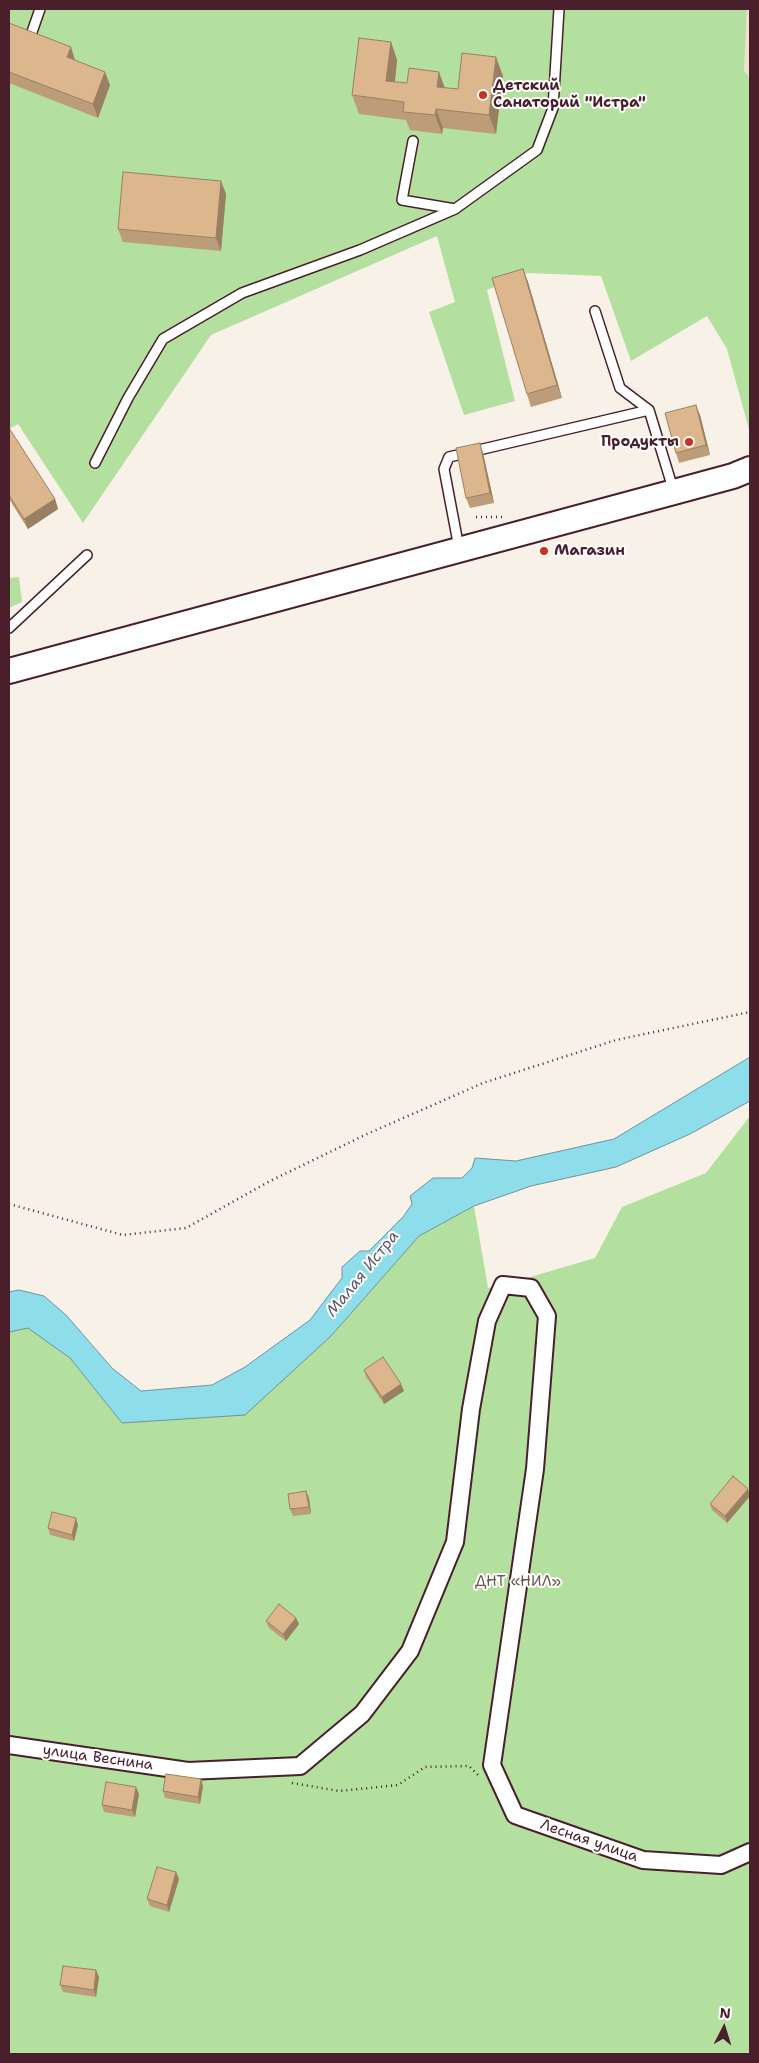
<!DOCTYPE html>
<html>
<head>
<meta charset="utf-8">
<style>
  body { margin:0 }
  #map { position:relative; width:759px; height:2063px; overflow:hidden; background:#f8f1e8; font-family:"Shantell Sans",sans-serif }
  canvas { display:block }
  .frame { position:absolute; inset:0; border:10px solid #4a1f2b; pointer-events:none }
  .north { position:absolute; left:699px; top:2003px; width:50px; height:50px; -webkit-text-stroke:4px #fff; paint-order:stroke; rotate:5deg; font-size:14px; font-weight:700; line-height:20px; text-align:center; color:#4a1f2b }
  .north::after { content:''; display:block; margin:auto; width:18px; height:22px; background:#4a1f2b; clip-path:polygon(50% 0,100% 100%,50% 72%,0 100%) }
</style>
</head>
<body>
<div id="map">
<canvas width="759" height="2063"></canvas>
<div class="frame"></div>
<div class="north">N</div>
</div>
<script>
const g = document.querySelector('canvas').getContext('2d');
g.lineJoin = 'round';
function paint(path, color) { g.fillStyle = color; g.fill(path, 'evenodd'); }
const toPath = rows => new Path2D(rows.map(r => 'M' + r).join(''));
function strokePath(path, color, width, dash) { g.strokeStyle = color; g.lineWidth = width; g.lineCap = dash ? 'butt' : 'round'; g.setLineDash(dash || []); g.stroke(path); }
function write(font, color, halo, rows, align = 'center') {
  g.font = font + ' "Shantell Sans",sans-serif'; g.lineWidth = 4; g.setLineDash([]); g.textBaseline = 'middle'; g.strokeStyle = halo; g.fillStyle = color; for (const [text, x, y, turn = 0] of rows) {
    g.save(); g.translate(x, y); g.rotate((+turn || 0) * Math.PI / 180); g.textAlign = isNaN(turn) ? turn : align; if (halo) g.strokeText(text, 0, 0); g.fillText(text, 0, 0); g.restore();
  }
}
paint(toPath([
  [747,9,750,9,750,78,744,71]
]), '#f0e0cd');
paint(toPath([
  [9,9,747,9,744,71,750,78,750,433,727,349,707,316,631,361,601,276,528,273,487,290,515,401,464,415,429,312,455,302,437,236,211,335,83,523,18,424,9,429],
  [19,577,22,602,9,608,9,578],
  [750,1116,750,2054,9,2054,9,1332,28,1327,70,1358,122,1423,331,1336,419,1236,474,1206,488,1288,503,1285,595,1258,622,1207,706,1173]
]), '#b3e09e');
const water = toPath([
  [750,1057,750,1101,690,1134,616,1167,531,1186,474,1206,419,1236,331,1336,245,1415,122,1423,70,1358,28,1328,9,1332,9,1292,19,1290,44,1296,66,1315,112,1368,141,1391,212,1385,245,1367,310,1320,342,1278,342,1267,360,1251,369,1251,403,1217,412,1204,410,1196,433,1178,462,1178,472,1168,475,1158,516,1161,614,1139,750,1057]
]);
paint(water, '#8dddeb');
strokePath(water, '#72919e', 1);
const lane = toPath([
  [32,32,40,9],
  [413,141,402,200,455,209],
  [595,311,620,388,649,410,674,492],
  [95,463,128,398,163,339,242,293,360,250,455,209,537,150,553,108,559,9],
  [459,548,444,469,449,457,649,410],
  [9,628,87,555]
]);
const street = toPath([
  [9,1745,188,1771,300,1766,362,1714,410,1651,455,1542,471,1409,487,1321,503,1285,531,1288,547,1316,535,1469,492,1765,515,1815,643,1860,721,1865,750,1852]
]);
const secondary = toPath([
  [9,671,674,492,733,476,750,469]
]);
strokePath(lane, '#4a1f2b', 12);
strokePath(street, '#4a1f2b', 20);
strokePath(secondary, '#4a1f2b', 28);
strokePath(toPath([
  [476,517,504,517],
  [9,1204,123,1235,186,1228,270,1181,367,1134,483,1083,616,1040,750,1012],
  [292,1783,339,1791,398,1785,425,1767,469,1766,479,1776]
]), '#4a1f2b', 2.5, [1, 4]);
strokePath(lane, '#fff', 9);
strokePath(street, '#fff', 16);
strokePath(secondary, '#fff', 24);
paint(toPath([
  [9,23,75,60,75,61,110,85,98,118,9,83],
  [391,42,397,60,395,82,458,89,503,76,496,134,443,128,442,134,410,130,406,120,359,114,352,95],
  [221,181,226,194,221,251,123,242,118,229],
  [523,269,528,282,562,398,531,407,527,394],
  [700,415,710,455,679,463,676,453],
  [9,428,55,499,58,509,28,529,9,499],
  [483,453,494,503,470,508,466,498],
  [364,1370,404,1391,384,1404,366,1377],
  [750,1495,750,1496,727,1523,712,1510,710,1504],
  [309,1498,311,1514,293,1516,290,1509],
  [78,1525,74,1541,50,1535,48,1528],
  [296,1618,299,1624,286,1641,269,1628,266,1621],
  [203,1786,200,1804,165,1798,163,1791],
  [139,1794,135,1817,104,1812,102,1805],
  [176,1872,179,1879,169,1912,150,1906,147,1899],
  [99,1977,96,1997,63,1992,60,1985]
]), '#bd9d79');
paint(toPath([
  [391,42,397,60,393,99,386,81],
  [71,47,75,60,71,71,67,57],
  [496,57,503,76,496,134,489,115],
  [105,72,110,85,98,118,93,104],
  [439,72,446,91,437,87],
  [436,109,443,128,442,134,435,115],
  [221,181,226,194,221,251,216,238],
  [523,269,528,282,562,398,557,385],
  [696,405,700,415,710,455,706,445],
  [480,443,483,453,494,503,490,493],
  [55,499,58,509,28,529,24,519],
  [401,1384,404,1391,384,1404,382,1397],
  [748,1489,750,1496,727,1523,725,1516],
  [306,1491,309,1498,311,1514,309,1507],
  [76,1518,78,1525,74,1541,72,1535],
  [296,1618,299,1624,286,1641,283,1634],
  [201,1779,203,1786,200,1804,198,1797],
  [136,1787,139,1794,135,1817,132,1810],
  [176,1872,179,1879,169,1912,167,1905],
  [96,1970,99,1977,96,1997,94,1990]
]), '#9a8063');
const building = toPath([
  [9,23,71,47,67,57,105,72,93,104,9,72,9,23],
  [359,38,391,42,386,81,407,83,409,68,439,72,437,87,458,89,462,53,496,57,489,115,436,109,435,115,403,112,404,102,352,95,359,38],
  [123,172,221,181,216,238,118,229,123,172],
  [523,269,557,385,527,394,492,278,523,269],
  [696,405,706,445,676,453,665,413,696,405],
  [9,428,55,499,24,519,9,495,9,428],
  [480,443,490,493,466,498,456,448,480,443],
  [383,1357,401,1384,382,1397,364,1370,383,1357],
  [733,1476,748,1489,725,1516,710,1504,733,1476],
  [306,1491,309,1507,290,1509,288,1494,306,1491],
  [52,1512,76,1518,72,1535,48,1528,52,1512],
  [279,1604,296,1618,283,1634,266,1621,279,1604],
  [166,1774,201,1779,198,1797,163,1791,166,1774],
  [106,1782,136,1787,132,1810,102,1805,106,1782],
  [157,1867,176,1872,167,1905,147,1899,157,1867],
  [63,1966,96,1970,94,1990,60,1985,63,1966]
]);
paint(building, '#dcb78d');
strokePath(building, '#9a8063', 1);
for (const [x, y, r, color] of [
  [483,95,5,"#c8321e"],
  [689,442,5,"#c8321e"],
  [544,551,5,"#c8321e"]
]) { const dot = new Path2D(); dot.arc(x, y, r, 0, 2 * Math.PI); g.fillStyle = color; g.fill(dot); strokePath(dot, '#fff', 2); }
write('bold 15px', '#4a1f2b', '#fff', [
  ["Детский",493,86],
  ["Санаторий \"Истра\"",493,103],
  ["Продукты",679,442,"right"],
  ["Магазин",554,551]
], 'left');
write('15px', '#6a594e', '#fff', [
  ["ДНТ «НИЛ»",518,1582]
]);
write('15px', '#4a1f2b', '#fff', [
  ["улица Веснина",98,1758,8],
  ["Лесная улица",589,1841,19]
]);
write('italic 16px', '#5e5865', '#fff', [
  ["Малая Истра",363,1274,-51]
]);
</script>
</body>
</html>
